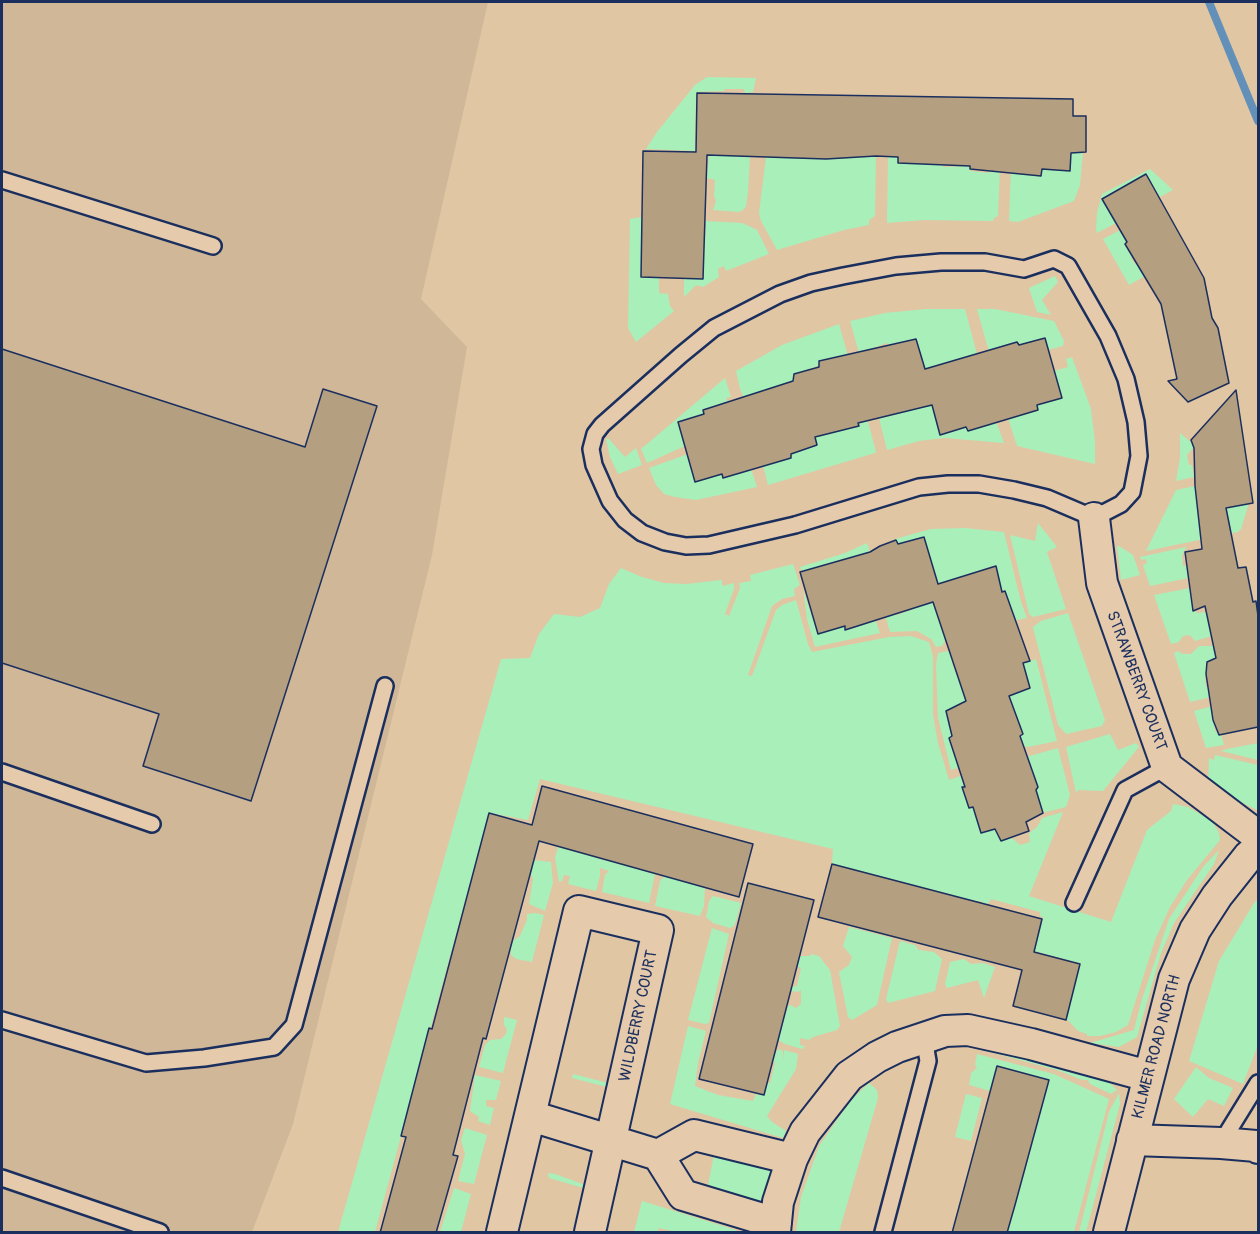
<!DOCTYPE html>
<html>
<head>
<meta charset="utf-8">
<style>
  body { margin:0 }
  #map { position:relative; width:1260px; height:1234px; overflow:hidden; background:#e1c6a4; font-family:Pangolin,sans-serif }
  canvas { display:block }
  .frame { position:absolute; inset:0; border:3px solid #1b2f5e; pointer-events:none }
</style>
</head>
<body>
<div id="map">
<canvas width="1260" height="1234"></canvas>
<div class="frame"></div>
</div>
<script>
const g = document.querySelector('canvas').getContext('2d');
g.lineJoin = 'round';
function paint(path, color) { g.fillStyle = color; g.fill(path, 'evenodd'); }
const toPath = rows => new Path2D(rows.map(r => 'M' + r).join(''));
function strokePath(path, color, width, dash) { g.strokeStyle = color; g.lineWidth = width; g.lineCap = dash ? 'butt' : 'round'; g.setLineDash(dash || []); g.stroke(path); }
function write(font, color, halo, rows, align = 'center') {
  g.font = font + ' Pangolin,sans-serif'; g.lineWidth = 4.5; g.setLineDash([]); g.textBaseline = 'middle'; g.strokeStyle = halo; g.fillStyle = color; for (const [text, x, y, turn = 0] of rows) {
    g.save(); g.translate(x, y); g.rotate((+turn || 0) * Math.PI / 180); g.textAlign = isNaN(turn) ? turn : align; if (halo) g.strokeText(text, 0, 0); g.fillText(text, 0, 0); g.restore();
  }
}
paint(toPath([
  [2,2,488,2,421,299,467,347,432,555,293,1124,252,1232,2,1232]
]), '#d0b798');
paint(toPath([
  [707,77,756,78,753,92,745,93,744,89,724,89,725,91,696,92,695,151,646,149,657,132,695,85],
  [1071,152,1083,152,1080,185,1074,201,1018,222,1009,221,1011,168,1021,174,1041,176,1042,169,1070,171],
  [709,155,750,156,748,192,746,206,743,210,739,212,713,210,716,201,714,196,715,180,707,178],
  [876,156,875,216,869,220,869,225,844,230,777,250,761,221,759,213,766,157,820,159],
  [888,157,898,157,898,163,942,159,943,167,970,166,970,171,989,173,990,167,1000,168,998,216,994,218,993,221,924,220,887,223],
  [1150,169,1173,190,1160,197,1146,174,1102,198,1116,223,1097,233,1096,229,1097,213,1102,194],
  [642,217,659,278,659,293,668,294,670,306,674,311,636,342,628,328,630,219],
  [706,221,742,223,751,227,757,230,769,254,726,271,724,266,718,269,719,277,703,287,696,285,684,297,684,278,703,278],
  [1120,230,1127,242,1125,244,1129,252,1131,251,1134,255,1131,258,1136,265,1139,264,1145,276,1129,285,1103,239],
  [1055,276,1058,282,1042,300,1051,315,1037,312,1029,288],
  [926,309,965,309,978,358,970,360,967,356,948,362,926,373,916,339,890,346,887,343,859,353,850,321,885,313],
  [977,309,995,309,1054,321,1064,341,1063,346,1048,350,1043,338,1019,345,1017,342,989,352],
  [839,324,848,356,794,374,793,387,745,401,740,389,736,371,782,345],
  [1072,357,1091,409,1095,441,1095,464,1017,446,1007,415,1023,414,1038,410,1037,405,1062,398,1054,371,1068,367,1066,359],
  [725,378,731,397,726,398,730,406,722,404,703,410,704,414,679,422,685,446,647,463,641,449],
  [921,402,995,418,1004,443,945,438,919,441,887,450,878,414],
  [867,418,876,452,875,453,768,485,762,462,771,460,773,463,791,458,791,454,814,434,859,426,858,420],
  [1180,433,1192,443,1193,448,1187,455,1189,465,1192,465,1194,477,1176,481,1180,458],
  [606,439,609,439,625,457,636,448,642,465,618,474,610,457],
  [688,454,722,474,723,478,750,465,757,487,696,500,675,497,664,494,656,485,649,468],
  [1195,486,1198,499,1196,500,1198,510,1249,503,1241,529,1238,532,1146,551,1176,490],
  [1038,523,1057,547,1047,552,1066,609,1033,617,1029,614,1010,535,1035,541],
  [965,528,1004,532,1021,602,1027,618,1012,621,1012,610,1005,591,1002,592,996,568,994,566,938,584,924,537,898,544,895,539,931,529],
  [867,543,870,552,800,572,802,571,800,567,845,553],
  [1117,546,1119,546,1133,555,1140,575,1121,580],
  [1186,547,1182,556,1183,566,1187,566,1189,578,1150,586,1143,565,1147,563,1146,559,1141,560,1140,557],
  [793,564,800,585,794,589,795,596,782,599,772,606,748,675,752,676,776,610,782,605,796,600,808,644,812,652,889,637,911,636,929,642,933,657,933,715,938,743,949,780,963,775,966,786,963,787,973,807,981,833,995,829,1001,840,1011,837,1020,845,1030,842,1029,833,1037,827,1042,818,1063,812,1029,896,1111,922,1147,830,1171,811,1173,804,1188,807,1212,821,1219,833,1220,840,1187,880,1170,907,1155,940,1128,1025,1116,1032,1100,1036,1087,1036,1087,1034,1078,1031,1064,1016,1076,982,1075,978,1078,963,1034,951,1043,917,1040,916,1040,912,991,899,989,903,984,904,980,901,975,901,832,864,833,849,540,779,528,820,489,813,375,1232,338,1232,501,659,530,658,539,634,554,614,580,617,600,608,609,584,621,568,642,577,664,583,686,584,722,580,722,586,734,583,734,589,725,614,729,616,740,588,739,583,751,581,750,575],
  [1190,588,1193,611,1195,610,1196,613,1206,612,1212,636,1195,641,1191,636,1186,635,1182,637,1179,642,1171,644,1154,595],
  [803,590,818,634,845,626,845,630,864,625,864,621,875,618,880,633,815,647,807,619],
  [937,598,937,613,943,631,949,634,942,646,936,647,931,639,917,631,890,632,885,615,895,611,897,615,916,608,916,605],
  [1068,613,1105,720,1102,726,1066,734,1058,725,1033,627,1041,621],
  [1199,646,1214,646,1216,658,1213,659,1205,678,1206,687,1209,686,1211,697,1190,702,1174,653,1178,651,1182,654,1191,654],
  [953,650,957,660,952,663,959,680,963,680,970,704,951,708,946,712,962,767,951,770,938,718,936,664,938,653],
  [1036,659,1057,741,1028,747,1023,746,1018,736,1023,734,1007,695,1030,688,1023,663],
  [1213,706,1215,731,1221,734,1224,745,1206,748,1194,711],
  [1110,734,1118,750,1136,743,1139,747,1103,791,1078,790,1076,793,1066,747],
  [1258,743,1258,760,1221,751,1227,749],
  [1058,748,1070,795,1066,807,1042,813,1036,790,1038,787,1026,757],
  [1215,755,1258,765,1257,810,1208,786,1209,758,1214,760],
  [558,847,655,874,649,903,602,892,605,875,609,871,600,868,600,876,596,891,568,884,570,876,564,875,562,881,559,882,555,858],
  [1219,850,1214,864,1174,923,1161,953,1137,1037,1119,1047,1090,1043,1134,1030,1141,1002,1169,919,1203,867],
  [533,860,551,862,553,883,545,911,529,904,533,879,529,870],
  [664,876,705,888,704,906,700,916,655,906,660,881],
  [713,896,741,903,737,918,734,926,730,928,713,923,706,917,709,901],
  [1258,899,1258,1045,1243,1084,1189,1061,1219,961,1254,903],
  [535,913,544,915,532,962,516,959,511,955,510,943,520,936,527,920,527,914],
  [849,927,892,938,877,1005,852,1020,848,1017,839,972,849,965,852,957,843,946],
  [712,928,729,934,709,1023,705,1024,688,1020],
  [900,941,915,945,919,950,934,952,942,959,935,991,888,1003,886,999],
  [811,954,819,956,830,970,840,1026,837,1030,813,1037,809,1040,800,1038,800,1045,805,1046,802,1049,785,1044,778,1040,788,1006,791,1005,796,1008,801,1004,801,990,798,992,790,991,791,987,797,986,801,968,796,966,799,956,810,956],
  [964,959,971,964,983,963,995,967,984,998,978,980,947,988,945,984,950,962],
  [505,1017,517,1020,503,1073,479,1067,485,1045,490,1040,501,1039,506,1034,507,1029,504,1025,504,1018],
  [688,1026,706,1031,698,1063,695,1086,718,1095,753,1101,756,1094,760,1095,764,1083,770,1083,775,1063,771,1060,773,1055,779,1049,783,1051,784,1061,784,1050,798,1054,796,1069,767,1116,772,1122,786,1131,783,1138,670,1104],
  [980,1047,1103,1078,1111,1084,1117,1090,1111,1094,1090,1084,1088,1080,1082,1080,1057,1070,979,1049],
  [977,1054,1054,1074,1109,1099,1074,1232,1007,1232,1049,1080,998,1066,990,1091,969,1085,971,1073,977,1068,975,1065],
  [1196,1067,1209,1078,1233,1088,1224,1106,1208,1099,1193,1117,1174,1099],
  [573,1074,616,1085,615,1089,572,1078],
  [475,1075,501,1081,496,1100,486,1100,486,1106,494,1108,490,1125,478,1121,479,1117,470,1111],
  [869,1083,877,1090,878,1098,839,1232,796,1232,801,1197,819,1146,851,1100],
  [1119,1093,1120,1104,1086,1232,1079,1232,1109,1112],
  [966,1094,982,1098,971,1141,955,1137],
  [465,1128,487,1135,474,1184,458,1181,465,1154,461,1140],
  [717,1151,774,1165,766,1204,707,1190,714,1155],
  [548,1173,555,1174,588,1186,587,1189,549,1178],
  [454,1188,471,1194,461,1232,440,1232],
  [642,1201,736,1230,736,1232,676,1232,659,1228,657,1232,634,1232]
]), '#a9efba');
strokePath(toPath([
  [1209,2,1258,121]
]), '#6390b8', 8);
const building = toPath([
  [697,93,1073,99,1073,116,1086,116,1086,152,1071,153,1070,171,1042,169,1041,176,970,169,970,166,898,163,898,157,876,156,826,159,707,155,703,279,641,277,643,151,696,152,697,93],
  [1146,174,1204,278,1212,318,1218,328,1229,383,1188,402,1168,381,1177,379,1161,304,1125,244,1127,242,1102,199,1146,174],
  [1045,338,1062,398,1037,405,1038,410,968,431,966,427,940,435,932,405,858,423,859,426,815,437,817,445,791,454,791,458,723,478,722,474,695,482,678,422,704,414,703,410,793,381,794,374,819,367,819,361,916,339,925,369,1017,342,1019,345,1045,338],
  [2,349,305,447,323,389,377,406,251,801,143,766,159,714,2,663,2,349],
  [1236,390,1253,503,1226,508,1238,568,1246,567,1253,602,1256,601,1258,616,1258,727,1219,735,1213,720,1206,674,1207,662,1216,658,1205,606,1193,611,1185,552,1202,549,1195,486,1194,448,1191,440,1236,390],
  [924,537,938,584,996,566,1002,592,1005,591,1030,661,1023,663,1030,688,1009,696,1023,734,1020,736,1038,787,1036,790,1043,813,1026,822,1029,831,1001,841,995,829,981,833,973,807,969,808,962,787,965,787,949,738,952,736,946,711,966,701,933,602,845,630,845,626,818,634,800,572,870,552,880,546,896,540,898,544,924,537],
  [542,786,753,844,739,897,539,841,486,1039,483,1038,453,1155,458,1156,436,1233,380,1233,406,1137,401,1136,429,1028,432,1029,489,813,532,825,542,786],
  [832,864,1042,919,1034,952,1080,964,1066,1020,1013,1006,1022,970,818,917,832,864],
  [748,883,814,900,764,1095,699,1079,748,883],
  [997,1066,1049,1080,1015,1205,1007,1233,952,1233,997,1066]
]);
paint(building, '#b49f80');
strokePath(building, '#1b2f5e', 1.5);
const service = toPath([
  [2,180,213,246],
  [1054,259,1068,266,1108,336,1126,379,1136,422,1139,456,1132,492,1121,504,1094,518,1047,498,1014,490,979,484,948,484,919,487,795,525,709,545,686,546,665,542,642,533,625,520,610,501,594,465,591,449,595,434,602,425,681,355,714,328,780,294,811,283,843,276,896,266,941,262,985,262,1024,269,1054,259],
  [2,772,152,824],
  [1074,903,1125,790,1167,767],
  [2,1020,146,1063,204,1058,274,1047,294,1025,385,686],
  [1221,1143,1258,1083],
  [2,1178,160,1232],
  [883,1232,928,1061,924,1038]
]);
const minor = toPath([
  [1094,518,1102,583,1167,767,1258,836],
  [531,1116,658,1155,683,1195,776,1223],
  [1132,1140,1221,1143,1256,1146,1258,1148],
  [658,1155,694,1135,792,1159],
  [502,1232,579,911,658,930,590,1232],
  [775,1232,778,1202,792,1159,805,1132,849,1076,877,1057,897,1047,945,1031,968,1030,1031,1044,1148,1076],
  [1109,1232,1174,979,1195,930,1217,896,1248,857,1258,848]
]);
strokePath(service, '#1b2f5e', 20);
strokePath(minor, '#1b2f5e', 34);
strokePath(service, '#e5caac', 15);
strokePath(minor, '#e5caac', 30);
write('16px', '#1b2f5e', '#e5caac', [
  ["STRAWBERRY COURT",1136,681,70],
  ["WILDBERRY COURT",639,1016,-78],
  ["KILMER ROAD NORTH",1157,1047,-75]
]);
</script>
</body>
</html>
